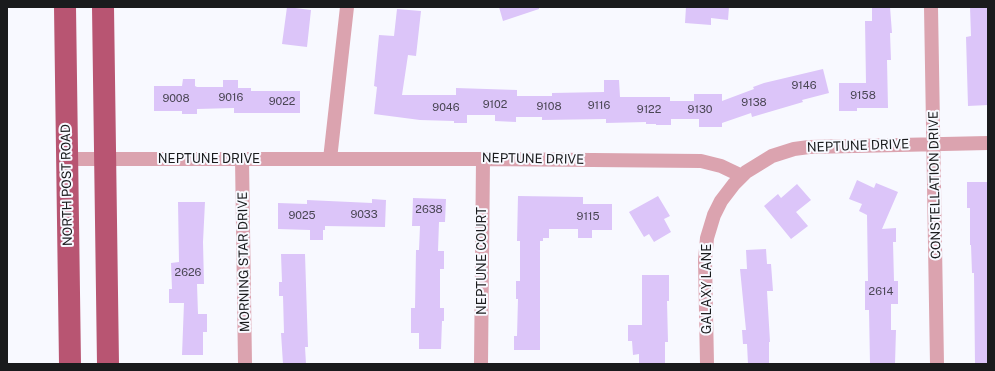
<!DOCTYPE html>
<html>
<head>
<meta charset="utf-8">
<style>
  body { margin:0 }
  #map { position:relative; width:995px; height:371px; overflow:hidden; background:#f8f9ff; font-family:"Public Sans",sans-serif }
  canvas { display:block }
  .frame { position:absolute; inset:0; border:8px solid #1a1b1d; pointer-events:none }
</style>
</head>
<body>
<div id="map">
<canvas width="995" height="371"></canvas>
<div class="frame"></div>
</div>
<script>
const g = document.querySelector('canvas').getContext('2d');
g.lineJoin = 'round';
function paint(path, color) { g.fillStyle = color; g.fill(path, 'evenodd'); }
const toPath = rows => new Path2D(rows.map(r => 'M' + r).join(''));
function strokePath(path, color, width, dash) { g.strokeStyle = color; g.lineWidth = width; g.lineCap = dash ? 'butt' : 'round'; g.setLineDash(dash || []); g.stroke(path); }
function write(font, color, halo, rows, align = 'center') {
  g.font = font + ' "Public Sans",sans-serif'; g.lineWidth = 4; g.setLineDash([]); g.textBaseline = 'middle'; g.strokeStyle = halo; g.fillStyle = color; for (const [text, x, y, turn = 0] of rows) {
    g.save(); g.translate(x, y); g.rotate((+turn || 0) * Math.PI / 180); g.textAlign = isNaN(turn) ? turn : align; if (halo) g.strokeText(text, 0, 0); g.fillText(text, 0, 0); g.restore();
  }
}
paint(toPath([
  [287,7,311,10,307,47,282,44],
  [499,7,539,7,539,9,503,21],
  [686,7,729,7,728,20,711,18,711,25,685,23],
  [872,7,890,7,892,33,890,33,891,60,887,60,888,108,857,108,857,111,839,111,839,83,866,83,865,21,872,21],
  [970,7,988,7,988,105,968,106,966,37,971,36],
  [397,9,421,11,416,56,408,55,402,95,456,95,456,88,517,90,517,96,552,96,552,93,604,92,604,80,619,80,620,97,670,97,670,101,694,101,694,94,722,94,722,101,754,89,753,87,764,83,823,69,829,93,802,100,803,102,752,117,751,113,722,123,722,127,699,127,699,119,671,119,671,125,656,125,656,124,646,124,646,122,606,123,606,119,542,120,542,117,516,117,516,122,495,121,495,115,467,115,467,123,454,123,454,121,420,120,374,114,377,87,374,86,379,35,394,36],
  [183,79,195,79,195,86,197,87,223,87,223,80,238,80,238,88,251,88,251,91,300,91,300,113,234,113,234,108,197,109,197,114,182,114,182,111,154,111,154,86,182,86],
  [857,180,874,188,876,183,898,192,882,229,896,228,896,242,893,242,894,281,898,281,898,304,891,304,891,330,896,330,895,364,870,364,869,310,865,310,865,281,868,281,867,215,859,211,862,204,849,199],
  [967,182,988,182,988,364,975,364,974,273,972,273,971,245,970,245,970,208,967,208],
  [797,184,811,200,796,212,808,226,791,239,764,206,778,194,781,198],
  [518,196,583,197,583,204,612,204,612,230,592,230,592,238,578,238,578,229,549,229,549,238,543,238,543,241,540,241,540,350,514,350,514,336,517,336,518,299,516,299,516,281,520,281,520,241,517,241],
  [658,196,670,216,664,219,671,232,654,242,649,234,644,237,629,212],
  [413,198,446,199,445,222,439,222,438,251,444,251,444,269,440,269,440,308,444,308,444,321,442,321,441,349,419,349,419,333,411,333,411,308,415,308,416,250,419,250,420,226,412,226],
  [372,199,386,200,385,227,325,226,325,230,323,230,323,240,310,240,310,230,278,229,278,203,307,204,307,200,372,203],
  [178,202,205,202,203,242,204,284,197,284,198,314,207,314,207,332,203,332,203,355,182,355,184,303,169,303,169,289,172,289,171,263,179,262],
  [766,249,767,264,771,264,773,291,767,291,770,342,769,342,769,364,748,364,747,344,743,344,742,330,746,330,740,269,747,269,746,250],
  [281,254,305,254,308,347,305,347,306,364,283,364,281,333,284,333,283,296,279,296,279,282,282,282],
  [642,275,669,275,669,301,667,301,668,342,665,342,665,364,639,364,639,354,633,355,632,341,628,341,628,325,642,325]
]), '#dcc5f9');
strokePath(toPath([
  [931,7,937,364],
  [67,159,483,159,701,161,721,166,742,176],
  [242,159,245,364],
  [330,159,347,7],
  [481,364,483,159],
  [707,364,705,260,707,238,714,215,721,201,734,184,746,172,772,156,794,149,809,147,988,143]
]), '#dba3af', 14);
strokePath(toPath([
  [65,7,70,364],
  [103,7,108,364]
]), '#b85572', 22);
write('11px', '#4a4654', null, [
  ["9146",804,86],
  ["9158",863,96],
  ["9016",231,98],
  ["9008",176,99],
  ["9022",282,102],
  ["9138",754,103],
  ["9102",495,105],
  ["9116",599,106],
  ["9108",549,107],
  ["9046",446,108],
  ["9122",649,110],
  ["9130",700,110],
  ["2638",429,210],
  ["9033",364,215],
  ["9025",302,216],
  ["9115",588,217],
  ["2626",188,273],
  ["2614",881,292]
]);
write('13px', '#1a1b1d', '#f8f9ff', [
  ["NEPTUNE DRIVE",858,146,-2],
  ["NEPTUNE DRIVE",209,159],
  ["NEPTUNE DRIVE",533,159,1],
  ["NORTH POST ROAD",67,185,-91],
  ["CONSTELLATION DRIVE",935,185,-91],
  ["NEPTUNE COURT",482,261,-90],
  ["MORNING STAR DRIVE",244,262,-91],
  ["GALAXY LANE",707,289,-90]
]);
</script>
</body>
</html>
